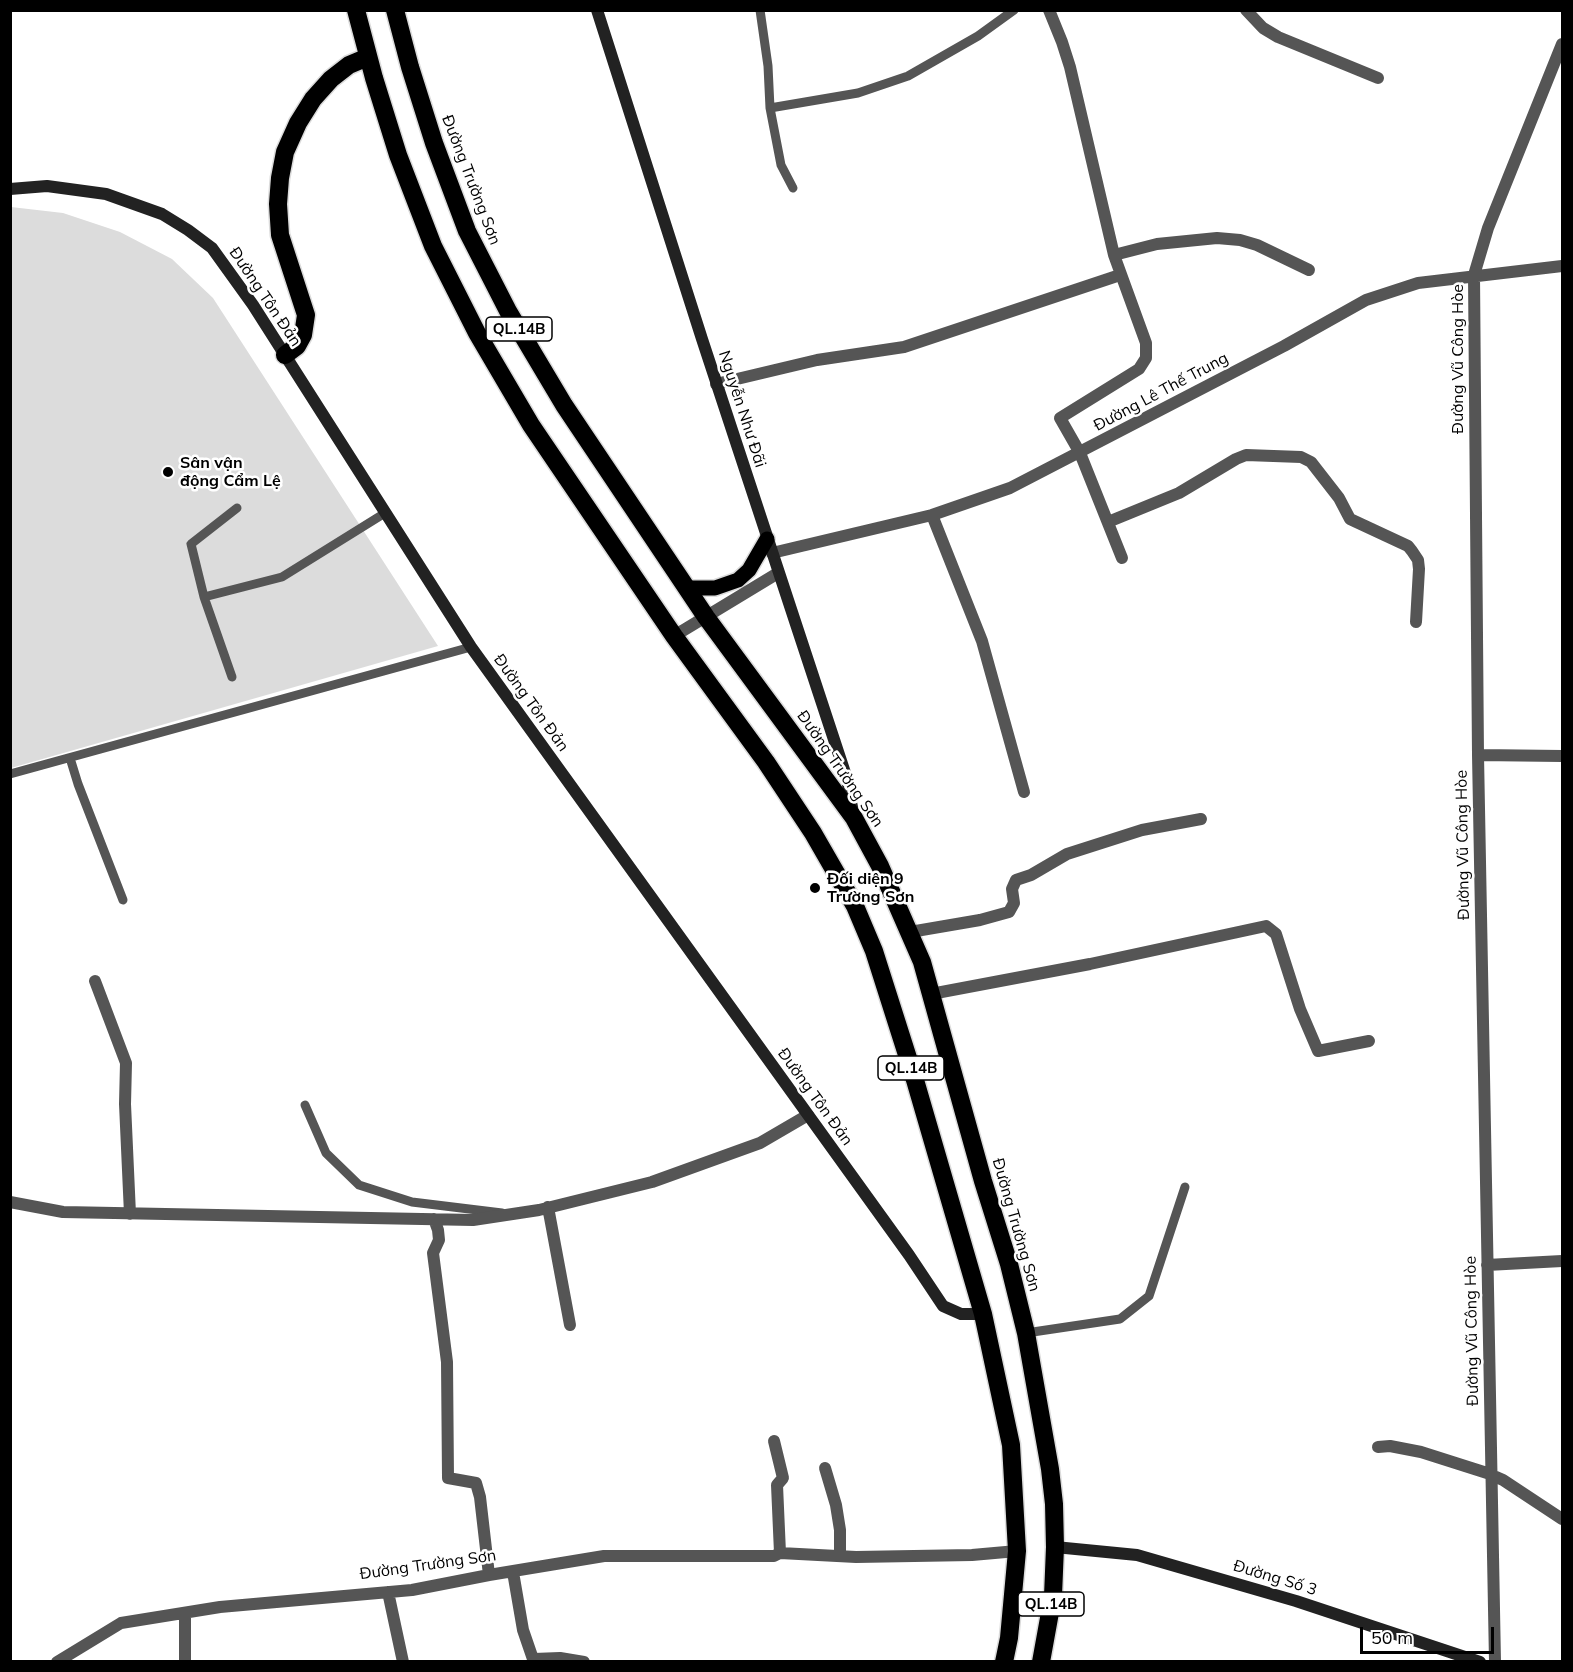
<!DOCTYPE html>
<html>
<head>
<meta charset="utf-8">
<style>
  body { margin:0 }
  #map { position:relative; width:1573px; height:1672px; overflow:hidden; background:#fff; font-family:Mulish,sans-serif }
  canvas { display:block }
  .frame { position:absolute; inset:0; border:12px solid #000; pointer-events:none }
  .scale { position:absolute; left:1360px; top:1627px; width:134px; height:27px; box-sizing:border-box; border:3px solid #000; border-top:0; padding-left:8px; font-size:18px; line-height:21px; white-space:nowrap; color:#000; -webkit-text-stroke:4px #fff; paint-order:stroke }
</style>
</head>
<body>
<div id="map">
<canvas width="1573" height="1672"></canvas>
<div class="frame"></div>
<div class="scale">50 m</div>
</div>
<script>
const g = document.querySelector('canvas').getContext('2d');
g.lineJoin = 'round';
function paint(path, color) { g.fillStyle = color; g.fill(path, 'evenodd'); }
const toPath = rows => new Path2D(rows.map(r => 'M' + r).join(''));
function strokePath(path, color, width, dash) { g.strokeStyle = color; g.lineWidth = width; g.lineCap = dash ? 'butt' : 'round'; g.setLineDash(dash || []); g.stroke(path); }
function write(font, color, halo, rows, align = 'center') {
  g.font = font + ' Mulish,sans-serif'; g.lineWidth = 5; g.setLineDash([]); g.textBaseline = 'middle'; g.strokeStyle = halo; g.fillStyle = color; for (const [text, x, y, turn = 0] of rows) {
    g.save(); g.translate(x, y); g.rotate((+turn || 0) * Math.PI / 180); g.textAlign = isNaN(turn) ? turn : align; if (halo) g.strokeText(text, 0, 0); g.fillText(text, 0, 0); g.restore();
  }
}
paint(toPath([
  [11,207,63,213,120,232,172,259,213,298,438,646,11,768]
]), '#dcdcdc');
const primary = toPath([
  [688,588,715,588,738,580,749,570,767,539]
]);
const highway = toPath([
  [356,10,374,78,398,155,433,246,477,333,531,425,674,636,766,762,813,833,855,906,874,951,915,1080,983,1314,1011,1445,1017,1551,1009,1638,1004,1662],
  [395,10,410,67,434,143,467,231,508,311,564,405,706,617,854,818,880,866,922,962,983,1181,1009,1264,1026,1333,1050,1469,1054,1504,1055,1547,1053,1596,1041,1662],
  [285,355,297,346,303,335,306,315,280,235,278,204,280,178,285,152,298,123,313,99,331,79,349,65,368,57]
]);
strokePath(primary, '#dbdbdb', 18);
strokePath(highway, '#dbdbdb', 21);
strokePath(toPath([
  [760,10,768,66,770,108,781,165,793,188],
  [770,108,858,93,908,76,978,36,1014,10],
  [204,597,191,544,237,508],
  [232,677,204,597,282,577,385,513],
  [70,758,78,784,123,900],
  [10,774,471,647],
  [305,1105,326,1153,359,1185,412,1202,502,1213],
  [1026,1333,1120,1319,1149,1296,1185,1187]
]), '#555', 9);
strokePath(toPath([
  [1049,10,1062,42,1070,67,1114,255,1146,343,1146,358,1139,369,1060,418,1080,453,1122,558],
  [1246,10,1263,28,1278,37,1378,78],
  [1114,255,1157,244,1217,238,1240,240,1257,245,1309,270],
  [716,384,817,360,904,347,1120,275],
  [932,515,982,641,1024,792],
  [1108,522,1179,493,1236,459,1246,455,1301,457,1311,462,1339,498,1350,519,1408,546,1412,551,1418,560,1419,569,1416,622],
  [772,553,932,515,1010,488,1284,346,1366,300,1418,283,1562,266],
  [674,636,778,573],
  [1478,755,1562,756],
  [910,932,980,920,1009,912,1014,903,1012,889,1016,880,1031,875,1067,854,1142,830,1201,819],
  [95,981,126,1063,125,1104,130,1214],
  [931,994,1090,964,1266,926,1276,934,1300,1009,1318,1051,1369,1041],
  [10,1202,63,1212,473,1220,539,1210,652,1182,760,1143,808,1115],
  [548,1207,570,1325],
  [434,1219,438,1230,439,1240,433,1253,447,1362,448,1478,476,1483,480,1497,489,1575],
  [1487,1265,1562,1261],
  [774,1441,783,1478,777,1485,780,1553],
  [1378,1447,1390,1446,1421,1452,1487,1473,1503,1480,1562,1519],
  [825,1468,836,1505,840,1530,840,1556],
  [513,1572,523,1630,534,1662],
  [388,1592,403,1662],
  [534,1659,560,1658,584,1662],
  [57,1662,121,1623,220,1607,412,1590,489,1575,604,1556,774,1556,780,1553,856,1557,972,1555,1017,1551],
  [185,1662,185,1614],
  [1495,1662,1478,755,1474,275,1488,228,1562,44]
]), '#555', 12);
strokePath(toPath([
  [597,10,702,339,847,779,853,813],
  [10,189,47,186,106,194,162,214,188,230,212,248,253,305,471,647,909,1255,943,1306,961,1314,983,1314],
  [1055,1547,1137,1555,1296,1601,1480,1662]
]), '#222', 12);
strokePath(primary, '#000', 15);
strokePath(highway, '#000', 18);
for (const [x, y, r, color] of [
  [168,472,6,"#000"],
  [815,888,6,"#000"]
]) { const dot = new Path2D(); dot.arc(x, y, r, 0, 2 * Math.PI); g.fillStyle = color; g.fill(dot); strokePath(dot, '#fff', 2); }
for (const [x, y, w] of [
  [519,329,66],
  [911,1068,66],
  [1051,1604,66]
]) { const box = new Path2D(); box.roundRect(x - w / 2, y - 12, w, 24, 4.5); g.fillStyle = '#fff'; g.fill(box); strokePath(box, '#000', 1.5); }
write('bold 15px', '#000', null, [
  ["QL.14B",519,329],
  ["QL.14B",911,1068],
  ["QL.14B",1051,1604]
]);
write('16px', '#000', '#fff', [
  ["Đường Trường Sơn",471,180,69],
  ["Đường Tôn Đản",265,297,56],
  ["Đường Vũ Công Hòe",1458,359,-90],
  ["Đường Lê Thế Trung",1161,392,-28],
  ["Nguyễn Như Đãi",742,409,72],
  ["Đường Tôn Đản",531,703,54],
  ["Đường Trường Sơn",840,769,55],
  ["Đường Vũ Công Hòe",1463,845,-91],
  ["Đường Tôn Đản",815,1097,54],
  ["Đường Trường Sơn",1016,1225,74],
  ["Đường Vũ Công Hòe",1472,1331,-91],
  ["Đường Trường Sơn",428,1565,-8],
  ["Đường Số 3",1275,1578,17]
]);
write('bold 16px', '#000', '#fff', [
  ["Sân vận",180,463],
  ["động Cẩm Lệ",180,481],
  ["Đối diện 9",827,879],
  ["Trường Sơn",827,897]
], 'left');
</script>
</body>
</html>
